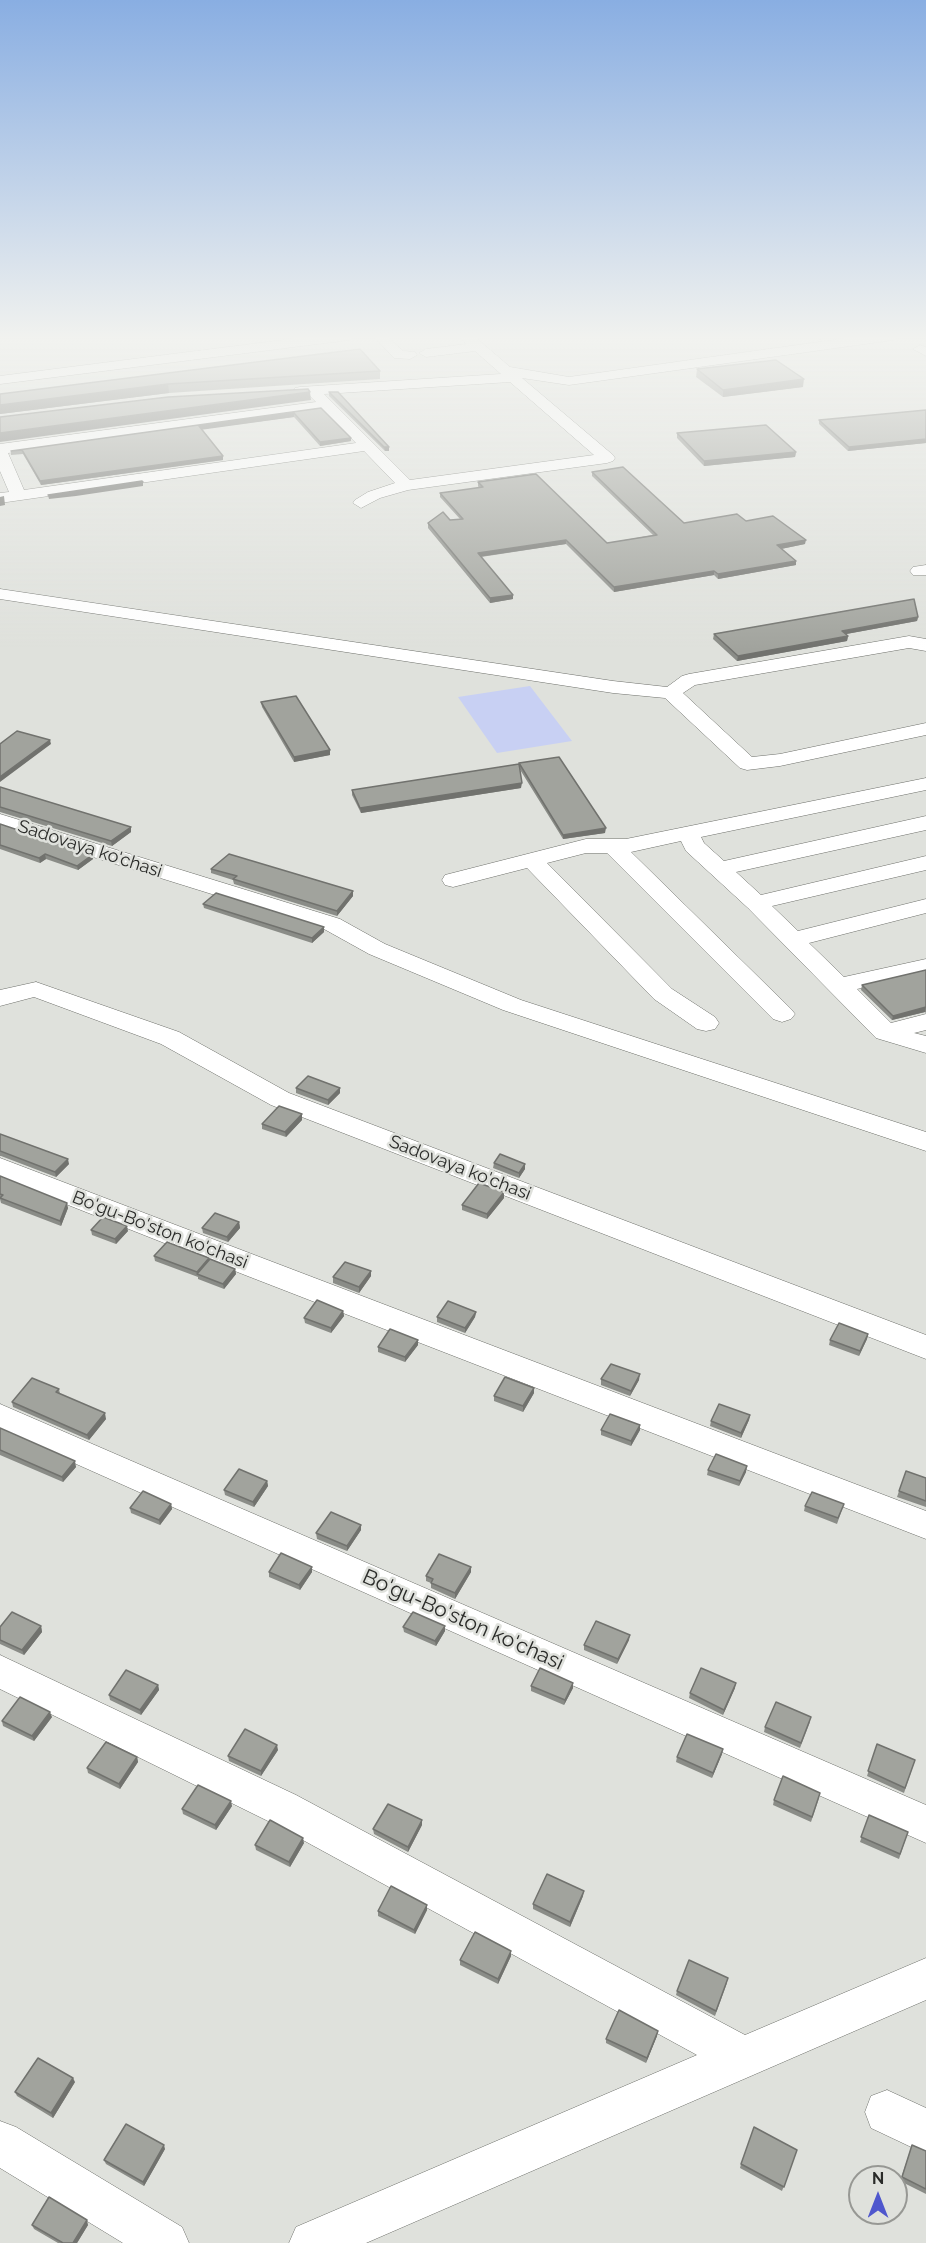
<!DOCTYPE html>
<html>
<head>
<meta charset="utf-8">
<style>
  body { margin:0 }
  #map { position:relative; width:926px; height:2243px; overflow:hidden; background:#dfe1dc; font-family:Raleway,sans-serif }
  canvas { display:block }
  .north { position:absolute; left:848px; top:2165px; width:60px; height:60px; box-sizing:border-box; background:#dfe1dc; border:2px solid #979894; border-radius:50%; rotate:0deg; font-size:16px; font-weight:700; line-height:24px; text-align:center; color:#2a2b29 }
  .north::after { content:''; display:block; margin:auto; width:21px; height:27px; background:#4f57cd; clip-path:polygon(50% 0,100% 100%,50% 72%,0 100%) }
</style>
</head>
<body>
<div id="map">
<canvas width="926" height="2243"></canvas>
<div class="north">N</div>
</div>
<script>
const g = document.querySelector('canvas').getContext('2d');
g.lineJoin = 'round';
function paint(path, color) { g.fillStyle = color; g.fill(path, 'evenodd'); }
const toPath = rows => new Path2D(rows.map(r => 'M' + r).join(''));
function strokePath(path, color, width, dash) { g.strokeStyle = color; g.lineWidth = width; g.lineCap = dash ? 'butt' : 'round'; g.setLineDash(dash || []); g.stroke(path); }
function write(font, color, halo, rows, align = 'center') {
  g.font = font + ' Raleway,sans-serif'; g.lineWidth = 5; g.setLineDash([]); g.textBaseline = 'middle'; g.strokeStyle = halo; g.fillStyle = color; for (const [text, x, y, turn = 0] of rows) {
    g.save(); g.translate(x, y); g.rotate((+turn || 0) * Math.PI / 180); g.textAlign = isNaN(turn) ? turn : align; if (halo) g.strokeText(text, 0, 0); g.fillText(text, 0, 0); g.restore();
  }
}
paint(toPath([
  [530,686,572,741,497,753,458,697]
]), '#c8d0f3');
const minor = toPath([
  [314,336,356,336,350,340,0,384,0,376,314,336],
  [373,336,387,336,403,351,415,352,417,355,410,359,394,358,373,336],
  [459,336,474,336,510,367,569,377,861,336,900,336,894,340,569,385,522,378,613,455,615,458,613,461,607,463,408,490,380,498,361,508,353,503,355,500,368,492,395,483,364,451,0,503,0,493,9,492,0,471,0,444,316,402,309,395,295,394,293,391,295,388,300,387,501,374,475,351,426,357,419,353,426,349,466,344,459,336],
  [510,382,594,455,410,480,324,394,510,382],
  [323,410,356,443,24,490,8,453,323,410],
  [920,345,926,347,926,356,913,349,920,345],
  [926,565,926,575,913,575,910,571,913,567,926,565],
  [0,589,613,681,667,687,682,676,689,674,909,636,926,639,926,651,909,648,695,685,683,693,752,757,780,754,926,723,926,735,780,766,747,770,740,768,665,698,613,693,0,599,0,589],
  [926,778,926,790,701,837,704,843,724,861,926,816,926,830,736,872,761,895,926,856,926,870,772,906,798,931,926,899,926,913,809,943,844,977,926,959,926,973,857,989,891,1023,926,1014,926,1030,914,1033,926,1036,926,1053,876,1038,748,908,686,851,681,841,631,852,791,1009,795,1014,791,1019,782,1022,773,1019,607,853,586,853,547,863,672,989,715,1017,719,1023,715,1029,706,1031,697,1029,654,999,527,868,453,887,445,885,442,880,445,875,586,839,626,839,926,778],
  [0,814,340,919,385,944,521,1000,926,1132,926,1151,503,1010,369,954,324,929,0,828,0,814],
  [36,982,179,1032,289,1093,926,1335,926,1359,271,1105,161,1044,34,997,0,1006,0,990,36,982],
  [0,1158,926,1511,926,1539,245,1275,0,1178,0,1158],
  [0,1404,926,1805,926,1843,0,1430,0,1404],
  [0,1655,296,1795,745,2035,926,1958,926,2000,366,2243,289,2243,296,2227,697,2055,268,1821,0,1689,0,1655],
  [887,2090,926,2108,926,2154,871,2128,865,2112,871,2096,887,2090],
  [0,2121,16,2127,182,2227,189,2243,123,2243,0,2168,0,2121]
]);
strokePath(minor, '#6e706b', 1);
paint(minor, '#fff');
paint(toPath([
  [697,369,803,387,723,397,696,377],
  [380,371,380,379,169,393,0,414,0,394],
  [329,392,389,447,389,451,385,451,329,396],
  [321,408,351,438,351,441,320,446,294,417,202,429,223,456,223,460,41,485,23,454,11,455,11,451],
  [926,410,926,443,848,451,819,424,819,420],
  [677,433,796,452,795,457,704,466,677,438],
  [592,472,684,523,746,521,805,544,781,549,796,565,718,579,714,575,614,592,566,544,481,557,513,599,490,603,428,528,428,523,460,519,440,497,440,493,479,488,478,486,478,482,607,543,653,535,592,476],
  [918,617,917,621,846,634,848,636,847,641,737,661,713,639,714,634],
  [261,702,330,750,330,755,294,762,262,707],
  [519,763,605,833,563,839,519,768,521,788,361,813,352,795,352,790,519,765],
  [0,787,131,832,112,846,0,812],
  [0,824,93,859,78,870,46,859,40,863,0,849],
  [211,869,353,896,337,916,234,884,233,880,211,873],
  [203,904,324,927,324,932,312,943,204,908],
  [926,970,926,1013,925,1012,892,1020,861,990,862,985],
  [296,1088,340,1088,340,1093,328,1105,296,1093],
  [302,1120,286,1137,262,1129,262,1124],
  [0,1134,69,1164,56,1177,1,1156,0,1156],
  [494,1163,525,1169,519,1178,493,1168],
  [0,1176,68,1208,61,1226,1,1203,0,1199],
  [504,1198,487,1219,462,1210,462,1205],
  [239,1222,240,1228,228,1242,203,1233,202,1228],
  [91,1230,128,1231,116,1244,92,1235],
  [154,1256,209,1258,209,1260,235,1269,236,1274,224,1289,198,1279,198,1277,155,1261],
  [371,1276,359,1293,333,1283,333,1277],
  [343,1311,344,1316,331,1333,305,1323,304,1318],
  [476,1312,475,1317,465,1333,437,1322,437,1317],
  [868,1334,867,1339,859,1356,829,1345,830,1340],
  [418,1345,405,1362,378,1352,378,1347],
  [601,1379,639,1380,630,1396,601,1385],
  [59,1389,60,1394,106,1419,89,1440,13,1407,12,1402],
  [534,1393,523,1412,494,1401,494,1396],
  [750,1415,749,1420,741,1438,710,1426,711,1421],
  [640,1425,640,1430,631,1446,601,1435,601,1430],
  [0,1428,76,1467,63,1482,0,1455],
  [708,1470,746,1472,739,1486,707,1475],
  [926,1478,926,1507,897,1497,899,1491],
  [267,1481,268,1486,254,1507,225,1495,224,1490],
  [171,1504,172,1509,160,1525,131,1513,130,1508],
  [844,1504,837,1524,804,1511,805,1506],
  [361,1530,347,1551,317,1539,316,1533],
  [269,1572,312,1572,300,1590,269,1577],
  [471,1572,455,1599,431,1588,431,1583,426,1581,426,1576],
  [41,1626,42,1632,24,1655,0,1644,0,1627],
  [445,1626,445,1631,436,1646,404,1632,403,1627],
  [629,1640,617,1664,584,1650,584,1645],
  [158,1685,159,1690,141,1715,110,1700,109,1695],
  [531,1686,573,1688,564,1705,531,1691],
  [735,1688,723,1715,689,1698,690,1693],
  [52,1717,34,1741,3,1726,2,1721],
  [810,1722,800,1748,764,1732,765,1727],
  [877,1744,915,1760,904,1793,867,1776],
  [278,1750,261,1776,229,1761,228,1756],
  [722,1754,712,1778,676,1762,677,1757],
  [137,1757,138,1762,120,1789,88,1773,87,1768],
  [819,1798,811,1822,773,1805,774,1800],
  [232,1806,216,1830,183,1814,182,1809],
  [869,1815,908,1832,899,1859,860,1842],
  [422,1825,408,1852,374,1834,373,1829],
  [304,1843,290,1867,256,1850,255,1845],
  [583,1896,570,1927,533,1909,533,1904],
  [427,1910,415,1934,378,1916,378,1911],
  [511,1956,498,1984,460,1965,460,1960],
  [727,1983,715,2016,676,1995,677,1991],
  [657,2036,646,2063,606,2043,606,2039],
  [75,2082,53,2118,17,2096,15,2092],
  [912,2145,926,2151,926,2194,900,2181],
  [165,2149,144,2186,106,2164,104,2160],
  [797,2150,782,2191,740,2168,741,2164],
  [32,2225,88,2225,77,2243,58,2243,34,2229]
]), '#8a8c87');
paint(toPath([
  [819,336,842,336,819,340],
  [804,379,803,387,723,397,723,390],
  [168,384,169,393,0,414,0,405],
  [310,392,311,400,0,442,0,433],
  [294,413,294,417,200,430,199,426],
  [351,438,351,441,320,446,320,442],
  [926,439,926,443,848,451,849,447],
  [384,447,389,447,389,451,385,451],
  [796,452,795,457,704,466,704,461],
  [223,456,223,460,41,485,40,481],
  [143,482,143,486,76,496,49,499,48,495],
  [4,496,5,505,0,506,0,497],
  [566,540,566,544,478,557,478,553],
  [806,540,805,544,776,550,777,545],
  [796,561,796,565,718,579,718,574],
  [714,571,714,575,614,592,614,587],
  [513,595,513,599,490,603,490,598],
  [918,617,917,621,841,635,842,631],
  [848,636,847,641,737,661,738,656],
  [50,740,51,744,0,782,0,777],
  [330,750,330,755,294,762,294,757],
  [522,783,521,788,361,813,360,808],
  [131,827,131,832,112,846,111,841],
  [606,828,605,833,563,839,563,835],
  [45,854,46,859,40,863,39,858],
  [92,855,93,859,78,870,77,866],
  [353,891,353,896,337,916,337,911],
  [324,927,324,932,312,943,312,938],
  [926,1007,925,1012,892,1020,893,1016],
  [340,1088,340,1093,328,1105,328,1100],
  [302,1114,302,1120,286,1137,285,1132],
  [68,1159,69,1164,56,1177,55,1172],
  [525,1164,525,1169,519,1178,519,1173],
  [504,1192,504,1198,487,1219,487,1214],
  [67,1203,68,1208,61,1226,60,1221],
  [239,1222,240,1228,228,1242,227,1237],
  [127,1226,128,1231,116,1244,115,1239],
  [235,1269,236,1274,224,1289,223,1284],
  [371,1271,371,1276,359,1293,359,1287],
  [343,1311,344,1316,331,1333,331,1328],
  [476,1312,475,1317,465,1333,465,1328],
  [868,1334,867,1339,859,1356,860,1351],
  [418,1340,418,1345,405,1362,405,1357],
  [640,1374,639,1380,630,1396,631,1391],
  [534,1388,534,1393,523,1412,523,1406],
  [105,1413,106,1419,89,1440,87,1435],
  [750,1415,749,1420,741,1438,741,1433],
  [640,1425,640,1430,631,1446,631,1441],
  [75,1461,76,1467,63,1482,62,1477],
  [747,1466,746,1472,739,1486,740,1481],
  [267,1481,268,1486,254,1507,253,1502],
  [171,1504,172,1509,160,1525,159,1520],
  [361,1525,361,1530,347,1551,347,1546],
  [312,1567,312,1572,300,1590,299,1585],
  [471,1567,471,1572,455,1599,455,1593],
  [41,1626,42,1632,24,1655,22,1650],
  [445,1626,445,1631,436,1646,435,1641],
  [630,1635,629,1640,617,1664,618,1659],
  [573,1683,573,1688,564,1705,565,1700],
  [736,1683,735,1688,723,1715,724,1710],
  [158,1685,159,1690,141,1715,140,1710],
  [50,1712,52,1717,34,1741,32,1736],
  [277,1745,278,1750,261,1776,261,1771],
  [723,1749,722,1754,712,1778,713,1773],
  [137,1757,138,1762,120,1789,119,1784],
  [231,1801,232,1806,216,1830,215,1825],
  [422,1820,422,1825,408,1852,408,1847],
  [303,1838,304,1843,290,1867,289,1862],
  [584,1891,583,1896,570,1927,570,1922],
  [427,1905,427,1910,415,1934,414,1930],
  [511,1951,511,1956,498,1984,498,1979],
  [658,2031,657,2036,646,2063,647,2058],
  [73,2078,75,2082,53,2118,51,2113],
  [164,2145,165,2149,144,2186,143,2182],
  [87,2220,88,2225,77,2243,73,2243]
]), '#71726e');
const building = toPath([
  [360,349,380,371,168,384,0,405,0,394,360,349],
  [776,360,804,379,723,390,697,369,776,360],
  [308,389,310,392,0,433,0,417,168,397,308,389],
  [329,392,338,392,389,447,384,447,329,392],
  [321,408,351,438,320,442,294,413,199,426,223,456,40,481,22,450,11,451,321,408],
  [926,410,926,439,849,447,819,420,926,410],
  [766,425,796,452,704,461,677,433,766,425],
  [623,467,684,523,737,514,746,521,773,516,806,540,777,545,796,561,718,574,714,571,614,587,566,540,478,553,513,595,490,598,428,523,443,512,450,520,463,519,440,493,483,487,478,482,536,474,607,543,657,535,592,472,623,467],
  [142,481,143,482,75,492,48,495,142,481],
  [914,599,918,617,842,631,848,636,738,656,714,634,914,599],
  [296,696,330,750,294,757,261,702,296,696],
  [17,731,50,740,0,777,0,744,17,731],
  [559,757,606,828,563,835,519,763,559,757],
  [519,764,522,783,360,808,352,790,519,764],
  [0,787,131,827,111,841,0,807,0,787],
  [0,824,92,855,77,866,45,854,39,858,0,845,0,824],
  [229,854,353,891,337,911,233,879,237,876,211,869,229,854],
  [216,893,324,927,312,938,203,904,216,893],
  [926,970,926,1007,893,1016,862,985,926,970],
  [308,1076,340,1088,328,1100,296,1088,308,1076],
  [279,1106,302,1114,285,1132,262,1124,279,1106],
  [0,1134,68,1159,55,1172,0,1151,0,1134],
  [500,1154,525,1164,519,1173,494,1163,500,1154],
  [0,1176,67,1203,60,1221,0,1198,3,1195,0,1194,0,1176],
  [479,1183,504,1192,487,1214,462,1205,479,1183],
  [215,1213,239,1222,227,1237,202,1228,215,1213],
  [103,1217,127,1226,115,1239,91,1230,103,1217],
  [167,1242,209,1258,197,1272,154,1256,167,1242],
  [210,1259,235,1269,223,1284,197,1274,210,1259],
  [345,1262,371,1271,359,1287,333,1277,345,1262],
  [317,1300,343,1311,331,1328,304,1318,317,1300],
  [448,1301,476,1312,465,1328,437,1317,448,1301],
  [839,1323,868,1334,860,1351,830,1340,839,1323],
  [390,1329,418,1340,405,1357,378,1347,390,1329],
  [611,1364,640,1374,631,1391,601,1379,611,1364],
  [505,1377,534,1388,523,1406,494,1396,505,1377],
  [32,1378,59,1389,56,1392,105,1413,87,1435,12,1402,32,1378],
  [719,1404,750,1415,741,1433,711,1421,719,1404],
  [610,1414,640,1425,631,1441,601,1430,610,1414],
  [0,1428,75,1461,62,1477,0,1450,0,1428],
  [716,1454,747,1466,740,1481,708,1470,716,1454],
  [239,1469,267,1481,253,1502,224,1490,239,1469],
  [906,1471,926,1478,926,1501,899,1491,906,1471],
  [143,1491,171,1504,159,1520,130,1508,143,1491],
  [812,1492,844,1504,838,1518,805,1506,812,1492],
  [331,1512,361,1525,347,1546,316,1533,331,1512],
  [281,1553,312,1567,299,1585,269,1572,281,1553],
  [439,1554,471,1567,455,1593,431,1583,433,1579,426,1576,439,1554],
  [12,1612,41,1626,22,1650,0,1640,0,1627,12,1612],
  [413,1612,445,1626,435,1641,403,1627,413,1612],
  [596,1621,630,1635,618,1659,584,1645,596,1621],
  [540,1668,573,1683,565,1700,531,1686,540,1668],
  [701,1668,736,1683,724,1710,690,1693,701,1668],
  [126,1670,158,1685,140,1710,109,1695,126,1670],
  [20,1697,50,1712,32,1736,2,1721,20,1697],
  [776,1702,811,1717,801,1743,765,1727,776,1702],
  [245,1729,277,1745,261,1771,228,1756,245,1729],
  [687,1734,723,1749,713,1773,677,1757,687,1734],
  [106,1742,137,1757,119,1784,87,1768,106,1742],
  [877,1744,915,1760,905,1788,868,1771,877,1744],
  [783,1776,820,1793,812,1817,774,1800,783,1776],
  [198,1785,231,1801,215,1825,182,1809,198,1785],
  [388,1804,422,1820,408,1847,373,1829,388,1804],
  [869,1815,908,1832,900,1854,861,1837,869,1815],
  [270,1820,303,1838,289,1862,255,1845,270,1820],
  [547,1874,584,1891,570,1922,533,1904,547,1874],
  [391,1886,427,1905,414,1930,378,1911,391,1886],
  [475,1932,511,1951,498,1979,460,1960,475,1932],
  [689,1960,728,1978,716,2011,677,1991,689,1960],
  [619,2010,658,2031,647,2058,606,2039,619,2010],
  [38,2058,73,2078,51,2113,15,2092,38,2058],
  [126,2124,164,2145,143,2182,104,2160,126,2124],
  [754,2127,797,2150,784,2187,741,2164,754,2127],
  [912,2145,926,2151,926,2189,902,2177,912,2145],
  [49,2197,87,2220,73,2243,63,2243,32,2225,49,2197]
]);
paint(building, '#a1a39d');
strokePath(building, '#71726e', 1.5);
const sky = g.createLinearGradient(0, 0, 0, 650);
sky.addColorStop(0, '#89aee2');
sky.addColorStop(0.52, '#f1f2ef');
sky.addColorStop(1, '#f1f2ef00');
g.fillStyle = sky;
g.fillRect(0, 0, 926, 650);
write('18px', '#2a2b29', '#dfe1dc', [
  ["Sadovaya ko'chasi",90,849,18],
  ["Sadovaya ko'chasi",460,1168,21],
  ["Bo'gu-Bo'ston ko'chasi",160,1230,21]
]);
write('21px', '#2a2b29', '#dfe1dc', [
  ["Bo'gu-Bo'ston ko'chasi",463,1620,24]
]);
</script>
</body>
</html>
